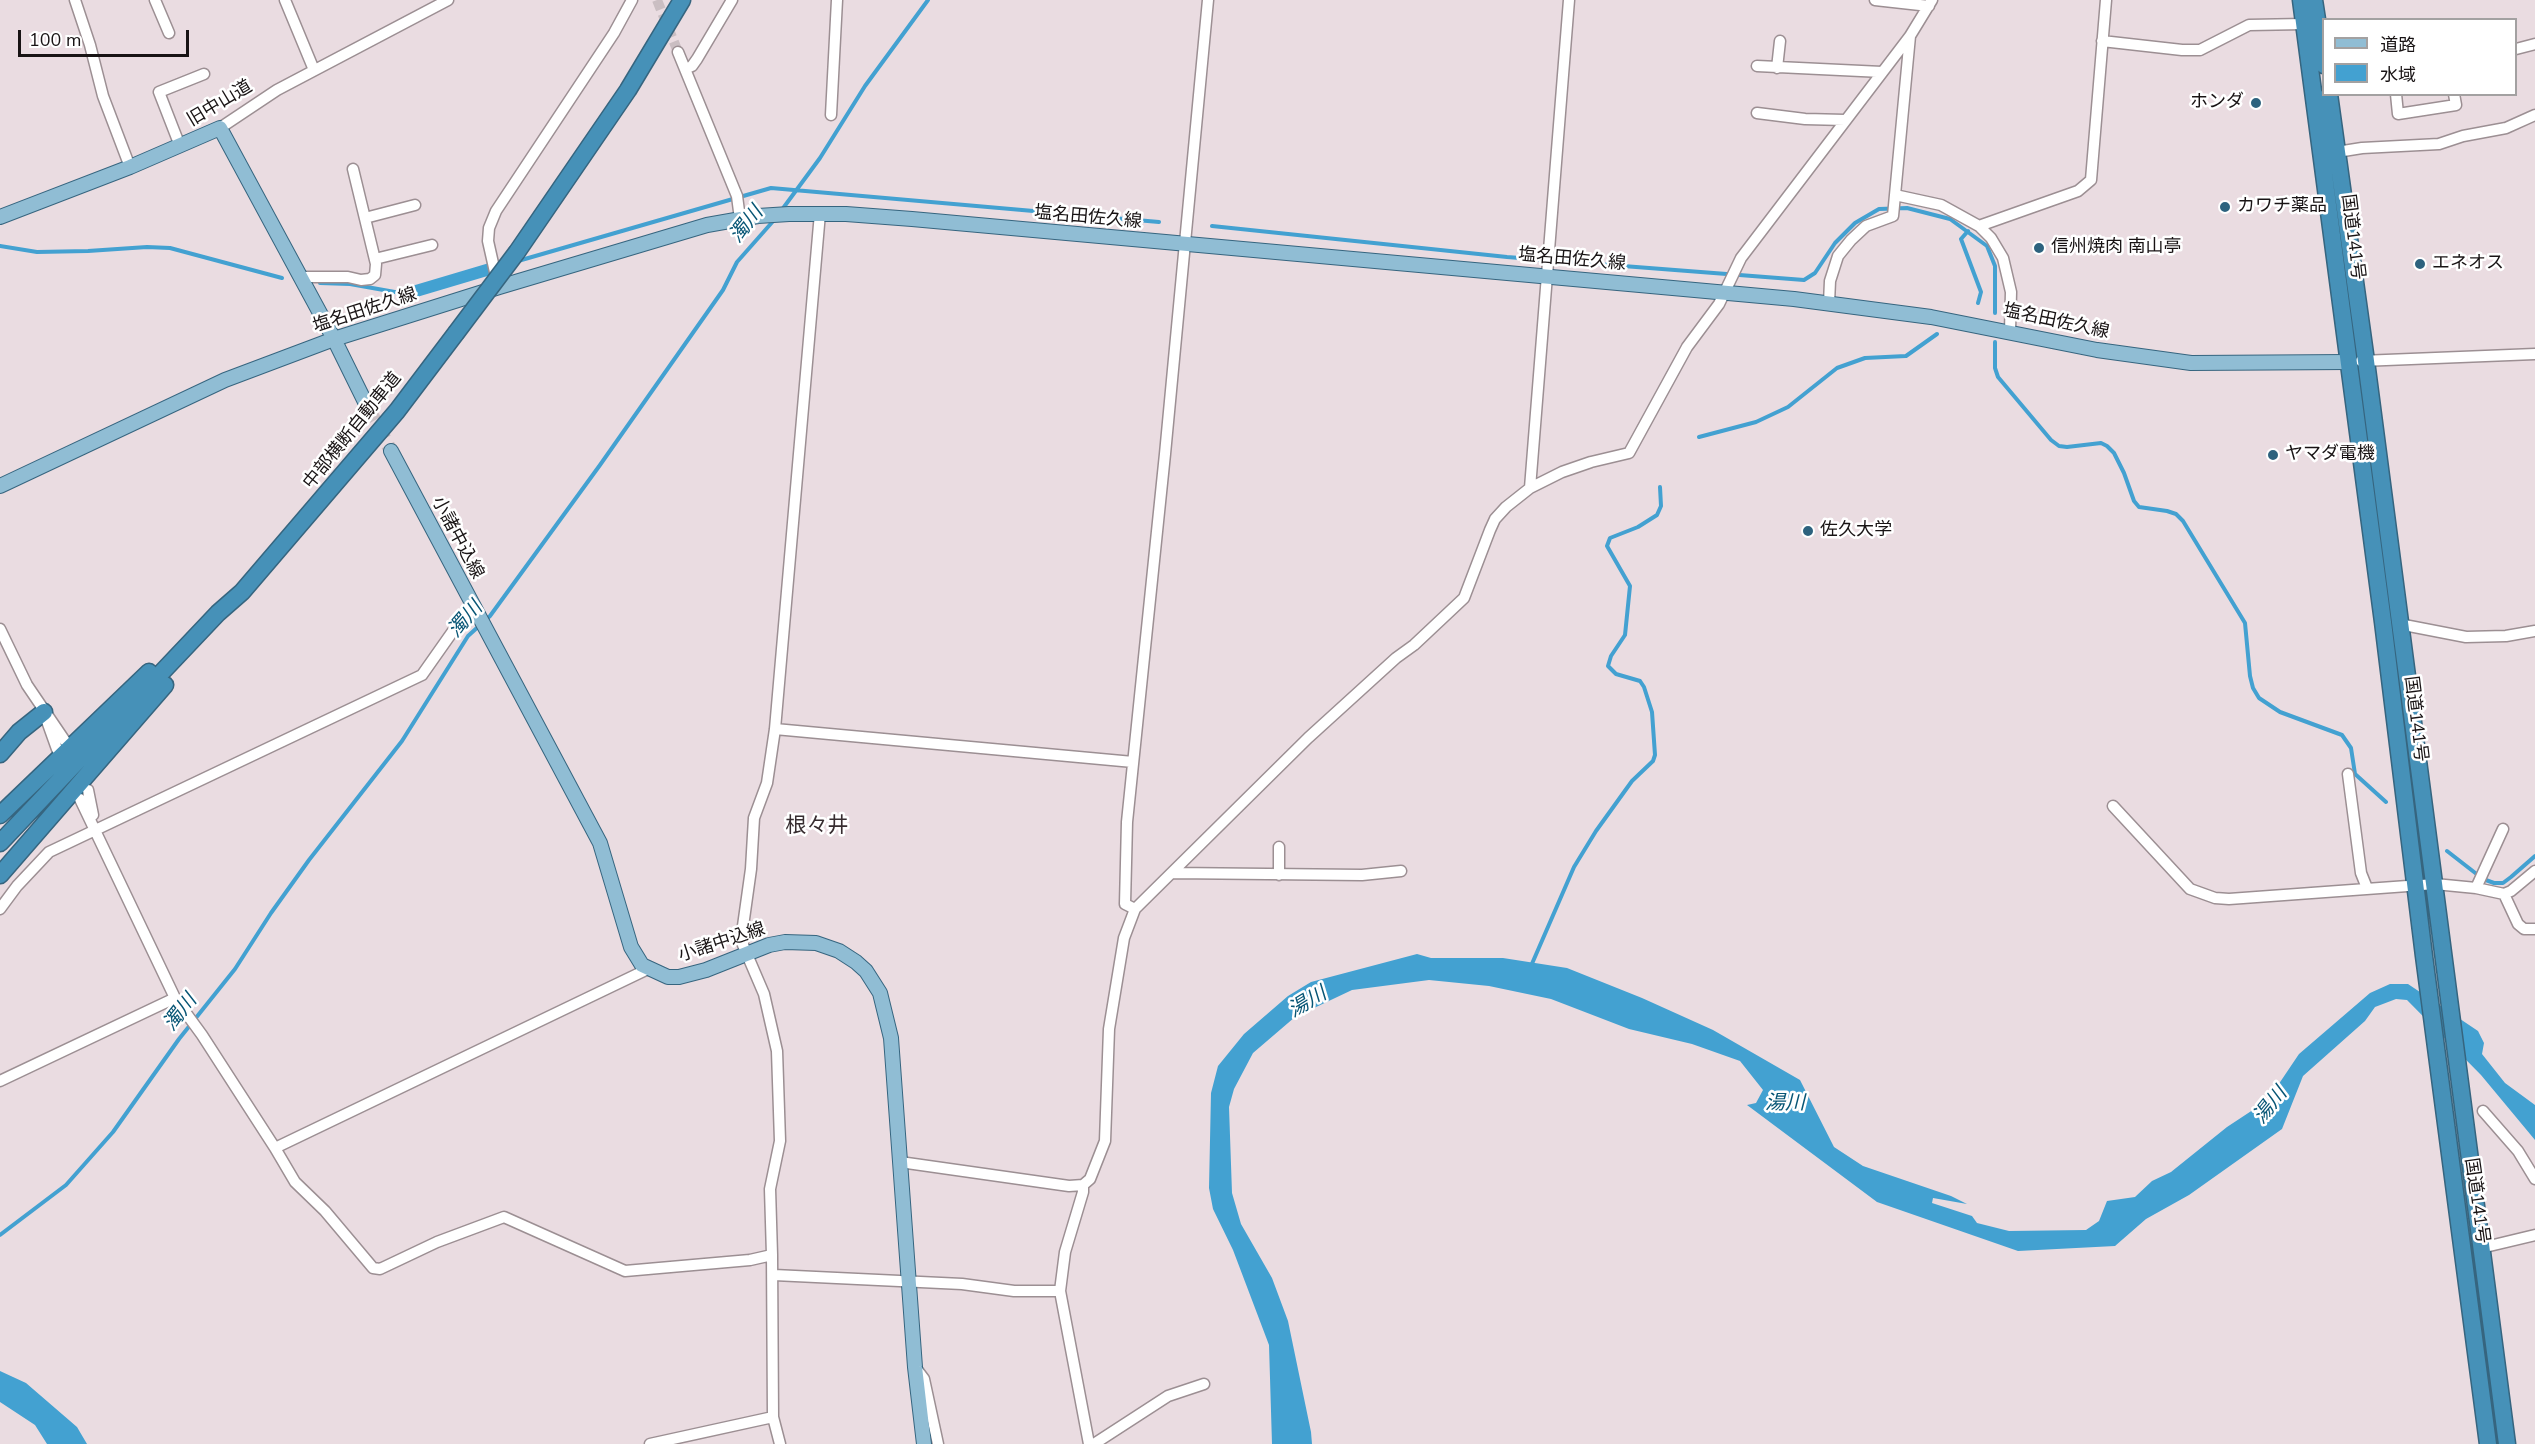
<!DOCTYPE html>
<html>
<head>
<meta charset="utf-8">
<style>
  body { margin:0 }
  #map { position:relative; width:2535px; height:1444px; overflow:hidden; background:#eadce1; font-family:"Nunito Sans","Noto Sans JP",sans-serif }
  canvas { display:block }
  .legend { position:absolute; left:2322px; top:18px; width:195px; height:78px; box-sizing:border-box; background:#fff; border:2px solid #a3a1a1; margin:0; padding:8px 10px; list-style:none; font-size:18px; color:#181314 }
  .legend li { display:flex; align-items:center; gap:12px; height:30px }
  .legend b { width:30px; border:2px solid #a3a1a1 }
  .scale { position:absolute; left:18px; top:30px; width:171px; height:27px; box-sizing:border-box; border:3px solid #181314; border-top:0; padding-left:8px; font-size:18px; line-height:21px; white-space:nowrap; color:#181314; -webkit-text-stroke:4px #fff; paint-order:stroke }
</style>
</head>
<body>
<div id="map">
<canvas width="2535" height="1444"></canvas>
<ul class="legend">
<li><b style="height:8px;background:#90bdd4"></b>道路</li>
<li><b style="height:16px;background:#43a1d1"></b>水域</li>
</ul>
<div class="scale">100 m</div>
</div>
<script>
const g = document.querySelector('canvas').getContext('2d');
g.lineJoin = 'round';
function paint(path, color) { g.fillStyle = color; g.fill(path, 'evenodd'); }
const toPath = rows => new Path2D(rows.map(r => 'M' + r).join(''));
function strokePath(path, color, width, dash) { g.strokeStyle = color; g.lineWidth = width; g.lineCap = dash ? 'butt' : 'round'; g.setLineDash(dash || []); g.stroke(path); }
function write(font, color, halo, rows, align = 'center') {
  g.font = font + ' "Nunito Sans","Noto Sans JP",sans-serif'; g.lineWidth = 5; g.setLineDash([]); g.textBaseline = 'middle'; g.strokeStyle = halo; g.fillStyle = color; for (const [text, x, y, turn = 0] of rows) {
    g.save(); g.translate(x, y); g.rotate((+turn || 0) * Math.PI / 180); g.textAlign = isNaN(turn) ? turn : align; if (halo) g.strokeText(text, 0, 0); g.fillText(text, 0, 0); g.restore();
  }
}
paint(toPath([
  [1417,954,1431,958,1503,958,1567,968,1642,998,1713,1030,1800,1080,1834,1147,1863,1166,1951,1196,1967,1204,1933,1198,1932,1203,1972,1216,1977,1223,2009,1231,2086,1230,2099,1221,2107,1201,2135,1197,2152,1181,2171,1172,2227,1127,2268,1100,2299,1054,2370,993,2390,984,2408,984,2478,1031,2484,1043,2482,1054,2505,1083,2535,1105,2535,1140,2481,1075,2407,1000,2396,999,2375,1007,2365,1021,2303,1076,2282,1129,2189,1195,2146,1219,2115,1246,2018,1251,1877,1202,1747,1105,1756,1103,1763,1090,1740,1061,1692,1044,1629,1029,1551,999,1489,986,1429,980,1352,990,1295,1017,1253,1053,1234,1089,1229,1107,1232,1193,1241,1224,1272,1278,1288,1321,1311,1432,1312,1444,1272,1444,1269,1345,1233,1250,1213,1209,1209,1188,1211,1093,1218,1066,1244,1034,1288,996,1311,982],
  [0,1371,26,1383,77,1427,87,1444,47,1444,35,1425,0,1402]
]), '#43a1d1');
strokePath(toPath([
  [781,211,820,158,865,86,928,0],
  [1212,226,1507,257,1804,280,1815,273,1835,243,1855,223,1879,209,1907,208,1950,219,1987,246,1995,266,1995,313],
  [1968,231,1961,239,1981,292,1978,303],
  [0,246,37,252,88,251,147,247,170,248,282,278],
  [518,261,771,188,1159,222],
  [320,283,350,284,406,294],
  [1995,342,1995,368,1998,377,2051,440,2059,446,2067,447,2101,443,2107,446,2114,453,2124,473,2134,501,2139,507,2167,511,2176,514,2183,521,2245,623,2250,676,2253,688,2259,698,2280,712,2342,735,2351,748,2355,774,2386,802],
  [1699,437,1756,422,1788,407,1837,368,1865,358,1906,356,1937,334],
  [2447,851,2483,879,2494,883,2503,883,2511,877,2535,856],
  [1531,966,1574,867,1596,831,1632,781,1653,761,1655,755,1652,712,1644,687,1640,681,1616,674,1608,666,1611,656,1625,635,1630,586,1607,546,1610,538,1638,527,1657,515,1661,506,1660,487],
  [0,1235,66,1185,113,1132,179,1039,235,969,271,913,309,860,402,741,468,636,490,616,600,465,723,290,737,262,775,219]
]), '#43a1d1', 4);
strokePath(toPath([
  [406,294,490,269]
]), '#43a1d1', 12);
strokePath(toPath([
  [657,0,678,52]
]), '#cabec2', 10, [10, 5]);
strokePath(toPath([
  [368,408,391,451]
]), '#cabec2', 14, [14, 7]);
const minor = toPath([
  [75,0,90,45,103,96,130,167],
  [155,0,169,33],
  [285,0,314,70],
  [1875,0,1929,6],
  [1910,36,1895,195,1941,205,1979,226,2078,191,2091,180,2106,0],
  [2102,41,2182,50,2200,50,2249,25,2304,24],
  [2516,49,2535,44],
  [678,52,737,196,740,219],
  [1757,66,1882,72],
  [1777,68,1780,41],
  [685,69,692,66,697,59,732,0],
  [2396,94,2398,114,2456,105,2454,94],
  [1757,113,1805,119,1845,120],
  [831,115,837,0],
  [220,128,277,90,448,0],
  [180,146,159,92,204,74],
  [2337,152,2362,148,2439,144,2463,136,2506,128,2535,115],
  [365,218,415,205],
  [1979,226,1991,238,2003,258,2011,292,2010,331],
  [375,259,432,245],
  [299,277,348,277,361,280,370,279,375,275,376,264,353,169],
  [497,281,488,241,489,228,496,211,614,33,632,0],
  [1829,303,1830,281,1838,256,1851,240,1866,226,1893,216,1895,195],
  [2361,361,2535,354],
  [1530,488,1569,0],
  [2399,624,2466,637,2506,636,2535,631],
  [0,629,27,685,65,741],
  [47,721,57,749],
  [775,729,1133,762],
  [2348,774,2361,873,2367,888],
  [88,790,93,815],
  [80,799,175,998,202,1035,275,1148,295,1182,325,1211,373,1268,380,1269,437,1242,504,1217,625,1271,750,1260,772,1255,773,1417,780,1444],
  [2113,806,2190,889,2215,898,2229,899,2435,884,2476,888,2504,894,2518,924,2524,929,2535,929],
  [1173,873,1362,875,1401,871],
  [1279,875,1279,847],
  [2476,888,2503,829],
  [2504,894,2511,891,2535,871],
  [0,909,17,886,49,852,422,675,472,604],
  [1135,909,1125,904,1127,822,1165,454,1208,0],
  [0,1081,175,998],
  [2483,1111,2518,1151,2535,1179],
  [275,1148,648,969],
  [900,1162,1069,1186,1083,1185,1090,1179,1105,1141,1109,1029,1124,938,1135,909,1308,738,1396,658,1414,645,1464,598,1490,530,1495,519,1506,507,1530,488,1562,472,1591,462,1629,453,1687,347,1719,304,1741,258,1910,36,1932,0],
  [1083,1185,1083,1192,1065,1252,1060,1291,1089,1444],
  [2481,1248,2535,1235],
  [772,1255,770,1189,780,1141,777,1051,764,994,743,945,743,926,751,869,754,818,767,783,775,729,820,213],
  [774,1275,962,1284,1014,1291,1060,1291],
  [915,1367,924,1379,938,1444],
  [650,1444,773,1417],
  [1094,1444,1168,1396,1204,1384]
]);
const major = toPath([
  [0,217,130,167,220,128,334,339,368,408],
  [391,451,600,843,631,947,642,965,668,977,679,977,706,970,769,945,785,942,816,943,839,951,856,962,866,971,880,993,891,1038,915,1367,924,1444],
  [0,486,225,380,334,339,499,287,707,225,758,216,789,214,846,214,912,219,1794,299,1931,317,2097,350,2191,363,2349,362]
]);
const highway = toPath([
  [2301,0,2383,622,2424,956,2488,1444],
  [2314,0,2324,65],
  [2329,94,2366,361,2507,1444],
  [517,252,628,90,682,0],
  [0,754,19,732,44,712],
  [0,815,149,672],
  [0,843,218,613,242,592,397,411,456,333],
  [0,875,165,685]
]);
strokePath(minor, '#9c8f93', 13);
strokePath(major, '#36657f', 16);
strokePath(highway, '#36657f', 19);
strokePath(minor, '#fff', 10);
strokePath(major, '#90bdd4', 14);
strokePath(highway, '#4691b8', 16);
const highwayBridge = toPath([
  [456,333,517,252]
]);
strokePath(highwayBridge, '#36657f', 19, []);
strokePath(highwayBridge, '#4691b8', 16);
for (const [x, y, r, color] of [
  [2256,103,6,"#2d627e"],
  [2225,207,6,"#2d627e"],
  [2039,248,6,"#2d627e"],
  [2420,264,6,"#2d627e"],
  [2273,455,6,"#2d627e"],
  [1808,531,6,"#2d627e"]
]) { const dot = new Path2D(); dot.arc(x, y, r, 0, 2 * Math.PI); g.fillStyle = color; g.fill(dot); strokePath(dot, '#fff', 2); }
write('18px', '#181314', '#fff', [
  ["ホンダ",2244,103,"right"],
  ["カワチ薬品",2237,207],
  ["信州焼肉 南山亭",2051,248],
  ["エネオス",2432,264],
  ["ヤマダ電機",2285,455],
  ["佐久大学",1820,531]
], 'left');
write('18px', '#181314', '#fff', [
  ["旧中山道",220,104,-31],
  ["塩名田佐久線",1088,218,5],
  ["国道141号",2352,237,83],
  ["塩名田佐久線",1572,260,5],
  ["塩名田佐久線",365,311,-18],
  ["塩名田佐久線",2056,322,12],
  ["中部横断自動車道",353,431,-51],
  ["小諸中込線",457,538,62],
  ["国道141号",2415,719,83],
  ["小諸中込線",722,943,-18],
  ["国道141号",2476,1201,82]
]);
write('italic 20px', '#075575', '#fff', [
  ["濁川",747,225,-51],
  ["濁川",466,620,-49],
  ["湯川",1308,1003,-31],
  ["濁川",181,1013,-52],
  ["湯川",1785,1104],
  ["湯川",2271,1106,-51]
]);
write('21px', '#372d30', '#fff', [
  ["根々井",817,827]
]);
</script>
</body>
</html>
